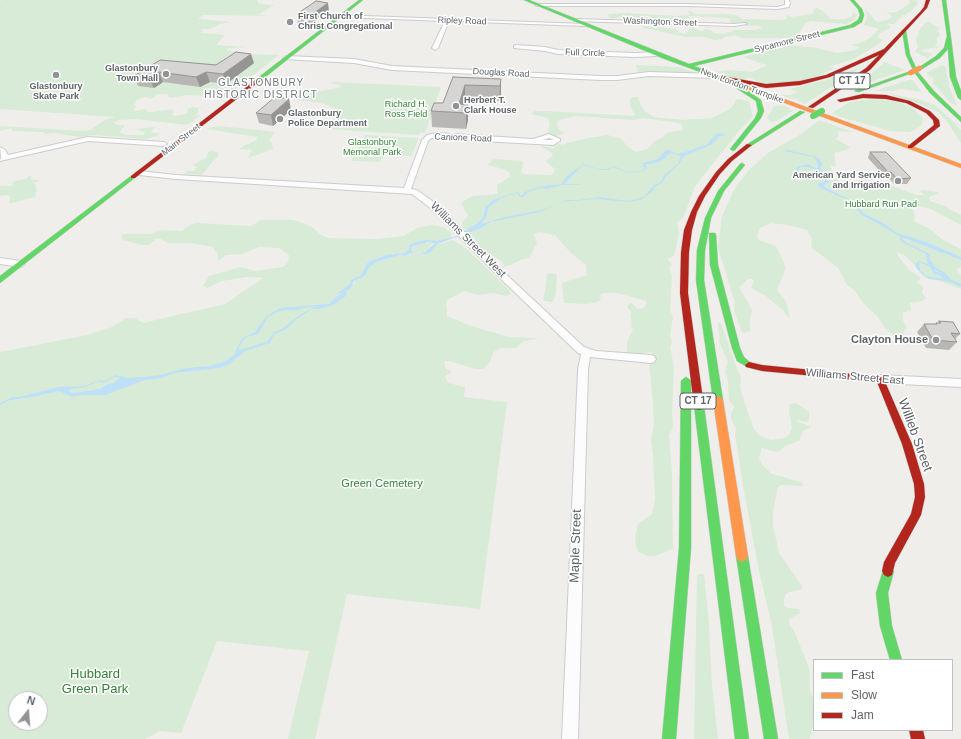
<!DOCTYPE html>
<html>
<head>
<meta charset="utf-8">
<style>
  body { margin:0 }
  #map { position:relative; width:961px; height:739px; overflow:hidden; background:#efeeea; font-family:Arial,sans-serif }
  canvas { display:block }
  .legend { position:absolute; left:813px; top:659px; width:140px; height:72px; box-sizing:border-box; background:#fff; border:1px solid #bfc1c3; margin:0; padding:5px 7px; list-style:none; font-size:12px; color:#5f6368 }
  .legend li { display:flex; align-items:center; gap:8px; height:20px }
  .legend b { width:20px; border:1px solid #bfc1c3 }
  .north { position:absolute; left:8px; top:691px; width:40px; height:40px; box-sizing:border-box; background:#fff; border:1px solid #bfc1c3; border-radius:50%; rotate:17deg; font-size:11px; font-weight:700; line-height:16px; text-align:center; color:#5f6368 }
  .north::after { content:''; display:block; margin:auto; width:14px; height:18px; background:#919496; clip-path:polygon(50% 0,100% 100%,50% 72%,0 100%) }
</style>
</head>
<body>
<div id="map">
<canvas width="961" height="739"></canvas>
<ul class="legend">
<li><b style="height:5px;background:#63d668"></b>Fast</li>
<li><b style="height:5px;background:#ff974d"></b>Slow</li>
<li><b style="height:5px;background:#b3261e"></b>Jam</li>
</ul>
<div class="north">N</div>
</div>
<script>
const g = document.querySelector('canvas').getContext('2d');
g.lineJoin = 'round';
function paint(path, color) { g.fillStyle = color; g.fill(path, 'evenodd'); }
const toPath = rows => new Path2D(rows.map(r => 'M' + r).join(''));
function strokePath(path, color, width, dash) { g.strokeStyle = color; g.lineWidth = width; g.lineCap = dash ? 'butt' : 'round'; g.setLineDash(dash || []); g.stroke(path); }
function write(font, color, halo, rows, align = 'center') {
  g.font = font + ' Arial,sans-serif'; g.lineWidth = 3; g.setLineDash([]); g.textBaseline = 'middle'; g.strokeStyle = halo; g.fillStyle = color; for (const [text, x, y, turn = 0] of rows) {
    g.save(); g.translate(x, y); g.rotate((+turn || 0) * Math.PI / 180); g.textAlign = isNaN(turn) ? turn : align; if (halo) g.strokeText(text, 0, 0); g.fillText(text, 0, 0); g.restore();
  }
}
paint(toPath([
  [2,0,257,0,258,3,262,4,274,5,258,15,275,16,203,15,198,19,231,22,220,24,210,29,201,29,203,32,201,33,225,35,216,45,247,47,229,48,226,50,247,54,279,55,225,97,188,95,169,98,168,94,158,94,151,99,146,97,137,100,134,105,136,107,133,110,135,111,145,109,148,112,153,112,171,109,174,112,171,115,177,116,186,114,188,112,187,109,195,106,193,108,203,107,197,109,199,111,195,116,201,115,187,125,135,119,119,120,114,122,117,125,125,125,120,132,126,135,144,135,145,132,134,129,155,127,151,132,161,134,147,139,94,135,79,137,55,133,44,134,44,132,12,131,12,128,0,131,0,126,83,131,90,130,105,120,115,117,0,109,0,1],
  [910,0,919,1,916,2,918,4,909,13,906,13,907,15,903,15,894,24,888,24,890,28,879,34,878,38,883,40,877,45,852,60,827,67,835,68,816,77,790,83,772,84,760,83,751,78,747,78,745,80,729,77,715,72,729,70,752,72,766,66,766,65,743,57,790,45,817,48,837,53,856,50,859,47,851,45,863,42,870,38,879,29,864,25,867,18,866,10,877,22,887,20,892,17,890,14,885,13,897,12,909,4],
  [817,8,823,11,830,19,845,19,851,17,853,13,857,14,857,16,852,21,846,24,810,21,805,24,797,36,792,38,742,38,735,35,732,36,725,37,722,39,716,40,703,37,685,37,641,27,644,26,675,29,680,32,674,32,686,34,691,27,701,31,706,29,711,30,714,33,724,34,736,30,756,30,762,28,759,26,732,25,729,18,689,16,690,22,649,21,630,20,624,16,612,19,609,17,608,14,625,13,678,16,690,15,688,11,690,11,696,14,726,14,736,15,742,19,784,20,787,18,785,14,790,17,807,15,813,13,814,9],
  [929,22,940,28,937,31,940,34,937,38,937,44,934,45,939,47,924,49,921,51,933,54,928,58,915,52,918,47,916,40,920,29,925,23],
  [885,62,905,70,867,83,860,83],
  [636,65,678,67,699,74,638,72],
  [942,65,946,68,949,86,957,106,951,103,938,88,933,84,933,77,928,76,930,75,926,73],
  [860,67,861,67,847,77,805,104,796,99,779,95,791,95,797,92,790,89,826,80],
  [908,80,912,80,922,92,901,89,892,91,875,91],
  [332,82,354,83,441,87,425,133,420,132,419,135,327,129,330,127,329,125,338,116,331,114,335,108,322,103,296,100,297,95,294,93,302,90,310,93,327,90,340,87,341,85,331,83],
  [889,94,917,99,935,105,957,125,957,127,961,130,961,143,946,120,938,112,920,104],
  [632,97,638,97,641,106,645,110,644,111,654,117,683,120,712,118,730,109,735,103,736,100,738,99,749,101,753,117,738,132,695,186,684,216,677,223,679,233,674,256,667,259,672,264,669,268,672,276,670,311,673,317,670,335,672,342,670,347,674,366,672,414,673,427,669,435,672,474,673,549,655,556,648,556,638,552,636,547,635,537,638,524,652,514,655,499,653,455,651,440,654,426,653,404,649,365,655,362,652,352,632,354,629,354,627,350,627,342,633,330,631,326,632,321,630,318,631,312,627,307,628,305,632,303,637,309,641,309,646,306,646,301,618,293,608,293,601,294,600,300,597,302,587,304,564,303,562,283,587,275,586,265,571,253,555,235,539,232,533,234,537,243,529,258,521,260,503,268,503,263,500,260,487,253,468,233,469,232,482,228,498,219,481,224,487,216,488,208,498,200,495,199,488,204,484,208,483,217,475,226,467,230,463,228,462,223,468,216,461,203,472,196,498,194,497,185,511,176,509,172,504,169,487,165,494,159,522,161,523,163,521,173,524,174,550,175,553,174,555,169,545,161,551,158,553,154,542,147,543,146,556,149,552,146,559,144,564,145,566,143,589,138,607,135,620,138,629,148,636,152,647,149,654,142,663,137,666,133,683,130,682,125,679,123,642,118,634,120,575,116,557,121,558,129,565,133,556,136,548,132,550,125,548,118,531,114,535,111,545,111,634,116,636,115,632,110,630,105,630,99],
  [874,99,898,102,914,109,923,119,921,126,910,132,891,131,840,117,832,113,850,102],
  [774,106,784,106,790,108,789,110,794,110,777,121,771,122,767,118],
  [819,120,852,132,838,131,838,137,835,139,850,147,846,150,834,153,836,166,831,166,831,170,833,178,837,180,842,182,889,185,916,195,924,195,920,191,923,190,937,192,939,193,929,197,930,201,947,207,949,209,961,215,961,225,931,209,918,206,912,208,915,215,914,220,915,222,930,229,943,240,961,249,961,257,958,255,956,258,961,260,961,267,956,269,961,276,961,289,926,276,904,255,897,252,898,256,909,270,921,278,916,282,922,286,923,289,922,293,926,298,922,301,910,303,911,310,903,313,903,321,907,327,903,332,902,340,893,335,885,328,878,317,862,302,855,291,846,284,842,274,838,268,811,247,812,239,807,230,788,225,771,223,760,228,757,236,759,240,776,246,786,268,777,290,786,301,790,318,788,317,784,311,766,296,751,288,754,281,752,279,748,279,739,287,752,310,750,319,750,331,744,333,742,332,734,311,735,303,718,248,722,216,736,186,749,170,768,153,803,133],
  [805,165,816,168,818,165,823,175,827,178,826,183,824,185,825,187,844,197,846,199,818,185,818,184,825,181,825,180,813,168,802,167,798,170,801,175,795,170],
  [220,126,275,132,269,140,272,143,273,149,248,158,252,150,240,149,240,148,256,140,258,137,206,129,211,127],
  [365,135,418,138,418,140,411,156,383,155,380,162,351,161],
  [211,151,218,152,218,157,214,160,202,175,184,174,187,171,194,171,197,167,192,165,206,158,208,152],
  [31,175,31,179,40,181,34,183,36,185,35,187,37,190,35,194,36,197,11,203,9,203,10,196,7,195,0,196,0,186,11,186,14,181,25,179],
  [261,220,293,220,311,226,321,235,328,238,377,239,404,236,417,228,431,225,443,227,451,233,452,237,435,241,418,241,409,245,409,249,405,253,382,256,367,263,361,275,350,283,351,284,354,284,355,281,364,277,368,268,376,262,400,255,406,256,410,253,426,254,432,250,436,245,453,240,466,248,509,290,511,294,506,296,494,293,478,295,464,291,447,300,446,305,447,308,447,316,471,326,509,337,539,338,522,342,516,348,500,348,495,351,493,353,490,362,485,368,482,369,476,369,449,361,445,361,444,363,446,369,452,372,445,376,448,383,465,387,464,397,507,402,480,609,347,594,315,739,288,739,309,651,217,641,181,733,159,731,145,739,0,739,0,352,87,335,112,327,126,318,135,318,143,323,225,304,263,278,247,277,222,281,207,288,203,286,209,276,241,267,255,271,283,267,288,262,289,255,279,248,259,247,242,254,226,255,220,260,218,260,217,253,213,247,190,243,167,243,161,239,156,239,149,245,141,245,123,240,121,236,123,234,150,234,163,230,182,231,190,225,196,223,251,226],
  [16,699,40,699,40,723,16,723],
  [434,242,425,252,412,252,411,248,413,246,425,243],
  [550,273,556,274,557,278,555,298,552,302,544,301,543,298,545,291,547,274],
  [718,323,721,323,738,372,741,377,740,388,750,419,754,429,760,436,771,440,784,438,789,435,792,428,789,411,790,404,796,403,809,412,809,419,807,422,799,420,796,421,811,427,803,431,799,441,785,446,780,451,777,452,762,448,759,458,762,465,772,474,801,482,803,486,781,485,778,487,773,512,773,526,779,553,802,586,801,590,789,592,785,595,784,600,784,606,788,608,799,609,800,613,789,619,789,624,795,633,809,668,810,690,814,701,814,720,810,739,789,739,772,626,759,571,744,491,735,435,736,429,731,419,731,413,735,407,729,401,728,382,725,371,728,362,720,344],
  [697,574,703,574,704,575,709,624,712,686,718,739,694,739]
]), '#d8ebd6');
paint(toPath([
  [719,133,726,135,720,136,711,145,684,156,679,164,666,176,662,183,654,187,653,191,640,200,627,202,597,199,562,202,540,212,491,222,482,228,437,244,431,252,426,254,410,253,406,256,400,255,376,262,369,268,364,277,354,281,350,289,346,291,347,295,335,304,320,309,311,309,296,320,285,330,274,334,270,343,245,351,230,364,219,368,174,373,162,378,145,380,105,395,80,395,72,397,59,391,32,397,10,400,0,405,0,403,12,397,19,397,58,387,84,386,100,380,105,381,116,375,127,378,144,377,160,375,187,368,211,366,226,361,234,355,242,338,255,332,265,318,273,312,281,308,329,304,336,297,342,294,338,293,350,284,351,280,361,275,367,263,370,261,386,255,405,253,409,249,409,245,418,241,428,240,435,241,454,237,477,224,483,217,485,207,495,199,518,192,521,196,525,192,538,187,562,184,567,176,584,164,598,169,606,169,614,166,627,172,639,171,645,169,642,163,658,159,666,150,669,150,677,154,682,153,708,144,713,137],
  [670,153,681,156,678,164,664,175,660,183,654,185,645,196,637,199,627,201,601,197,577,200,567,200,542,210,505,217,481,224,487,216,488,208,501,198,517,193,520,197,523,197,528,192,541,188,547,189,563,185,578,185,581,184,564,184,583,165,600,170,608,170,613,167,628,173,639,172,647,169,646,164,656,163,664,159],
  [428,242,435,243,425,252,420,253,412,252,411,248,413,246],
  [315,306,301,314,282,329,274,332,267,342,239,350,239,348,243,340,247,337,258,334,268,317,277,312,287,310,298,310,304,308],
  [114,377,120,378,114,383,108,384,100,389,74,393,69,392,71,389,85,387,99,381,103,383],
  [787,150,814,156,820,159,822,165,820,168,824,173,823,175,829,182,824,185,825,187,854,202,863,213,883,223,897,233,926,242,961,257,961,260,902,237,903,240,907,243,930,254,930,260,935,267,944,272,950,279,961,284,961,287,947,281,929,279,924,276,917,269,915,265,918,261,928,264,926,254,904,243,900,240,900,236,862,215,848,200,820,188,817,184,825,181,825,180,813,168,801,167,798,170,802,176,799,176,795,171,797,167,807,164,816,168,818,167,817,161,814,157,784,151],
  [919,262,928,266,941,273,945,279,926,276,920,270]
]), '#bfe0f9');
strokePath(toPath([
  [930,265,934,272,947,278]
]), '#bfe0f9', 2.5);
const street = toPath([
  [785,0,789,0,790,3,789,7,777,9,688,6,537,6,535,5,537,4,688,4,777,7,785,5,785,0],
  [338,15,585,24,587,25,585,26,449,21,438,48,435,50,432,48,445,21,340,17,338,15],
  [576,19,734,24,745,23,747,24,734,26,574,21,576,19],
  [516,45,545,47,558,50,635,53,656,52,659,54,656,56,635,57,558,54,545,51,514,48,514,46,516,45],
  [286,56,354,59,392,66,600,76,617,76,649,72,717,74,720,76,717,78,649,76,617,80,600,80,392,70,354,63,284,59,283,58,286,56],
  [436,133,533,139,549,134,560,139,560,141,553,145,431,138,428,141,411,189,417,190,439,206,510,278,584,347,596,351,651,355,654,356,656,359,654,362,651,363,590,357,588,370,586,444,578,739,562,739,578,370,581,354,578,353,504,282,433,210,412,194,176,179,139,175,135,173,139,171,176,175,404,188,422,140,427,135,436,133],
  [549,138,554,140,543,140,549,138],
  [88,137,164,142,167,144,164,146,88,141,0,161,1,157,0,147,5,150,8,155,88,137],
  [0,258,21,261,25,264,21,267,0,264,0,258],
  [880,375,961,379,961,387,880,383,876,382,875,379,876,376,880,375]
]);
const fast = toPath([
  [359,0,363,0,259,82,255,82,255,80,359,0],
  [524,0,529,0,689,64,850,25,858,20,860,15,858,9,850,0,854,0,862,9,864,15,862,22,854,27,694,66,740,83,739,85,761,100,764,111,761,118,735,150,733,151,730,149,755,118,758,111,756,101,733,86,733,84,662,58,524,0],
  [942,0,946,0,956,77,961,91,961,100,958,98,950,77,948,49,940,58,922,69,918,68,936,56,944,48,947,36,942,0],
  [902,30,906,31,910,55,918,72,934,91,961,117,961,122,930,93,914,72,906,55,902,30],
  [908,72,912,73,859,92,854,91,908,72],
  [800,111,805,112,751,146,746,145,800,111],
  [742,163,745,165,724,191,711,218,705,250,704,280,723,400,721,403,718,404,715,403,713,400,696,280,697,250,705,218,718,191,740,164,742,163],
  [131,176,136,177,0,283,0,276,131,176],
  [709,233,715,233,716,235,718,265,740,348,744,357,753,365,749,368,737,361,732,348,710,265,709,233],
  [686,377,689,379,691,381,691,548,676,739,662,739,679,548,681,381,683,379,686,377],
  [699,402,702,403,704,406,749,739,735,739,694,406,696,403,699,402],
  [742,550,746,552,748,556,778,739,764,739,736,556,738,552,742,550],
  [888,565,892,567,894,571,888,593,892,626,902,660,890,660,880,626,876,593,884,567,888,565]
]);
const slow = toPath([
  [738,82,961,164,961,168,736,85,736,83,738,82],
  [718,396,721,397,723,400,748,556,746,560,742,562,738,560,736,556,713,400,715,397,718,396]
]);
const jam = toPath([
  [926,0,930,0,927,8,870,70,813,108,808,107,866,68,879,55,830,77,800,85,766,88,719,78,722,76,766,84,800,81,826,75,884,49,920,12,924,7,926,0],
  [255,80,260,81,135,178,131,178,131,176,255,80],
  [863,94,886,95,910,101,930,111,939,120,940,126,912,148,908,148,908,146,934,125,933,120,926,113,906,103,886,99,863,98,840,102,837,100,863,94],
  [747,144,752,145,732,161,720,174,705,196,697,212,692,230,689,252,688,293,704,406,702,409,699,410,696,409,694,406,680,293,681,252,684,230,691,212,699,196,716,172,728,159,747,144],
  [749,362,762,365,883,377,912,444,924,484,925,497,921,515,895,563,892,575,888,577,884,575,882,571,884,562,911,514,915,497,914,484,902,444,877,382,762,371,746,367,745,365,749,362],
  [909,730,923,730,925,739,911,739,909,730]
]);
strokePath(street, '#cbcccc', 2);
strokePath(fast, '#cacacb', 1);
strokePath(slow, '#cacacb', 1);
strokePath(jam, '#cacacb', 1);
paint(street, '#fdfcfc');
paint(fast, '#63d668');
paint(slow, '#ff974d');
paint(jam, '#b3261e');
const fastBridge = toPath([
  [813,116,822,111]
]);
const slowBridge = toPath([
  [910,73,920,68]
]);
strokePath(fastBridge, '#c8b996', 7, []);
strokePath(slowBridge, '#c8b996', 5.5, []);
strokePath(fastBridge, '#63d668', 6);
strokePath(slowBridge, '#ff974d', 4.5);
paint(toPath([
  [329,11,313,23,298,23,297,14],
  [160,60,216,65,254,63,226,84,210,82,200,87,163,82,154,88,138,86,134,76],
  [453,77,501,79,501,94,499,101,465,99,464,105,468,120,466,129,432,127,431,111,443,103],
  [291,110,273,126,259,123,256,113],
  [870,152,911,178,907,184,894,184,888,177,885,177,868,158],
  [939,321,960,334,955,339,957,342,949,350,926,348,917,332,924,324,935,324,936,323,938,323]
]), '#b8b7b5');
paint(toPath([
  [328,3,329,11,313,23,311,15],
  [251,54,254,63,226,84,223,74],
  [159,72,163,82,154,88,149,78],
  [206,72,210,82,200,87,196,77],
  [501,79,501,94,499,101,500,86],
  [465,85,465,99,461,113,459,104],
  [289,99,291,110,273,126,271,115],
  [468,105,468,120,466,129,466,113]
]), '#969594');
const building = toPath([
  [316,1,328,3,311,15,297,14,316,1],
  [236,52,251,54,223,74,206,72,196,77,159,72,149,78,134,76,160,60,216,65,236,52],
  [453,77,501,79,500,86,465,85,459,104,468,105,466,113,431,111,434,103,443,103,453,77],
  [275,97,289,99,271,115,256,113,275,97],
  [870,152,886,152,911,178,897,179,891,172,888,172,870,152],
  [939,321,953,322,960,334,951,333,957,342,933,340,924,324,937,324,936,323,941,323,939,321]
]);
paint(building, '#d6d5d3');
strokePath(building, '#969594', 1);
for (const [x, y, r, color] of [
  [290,22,4,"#919496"],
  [166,74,4,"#919496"],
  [56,75,4,"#919496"],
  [456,106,4,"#919496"],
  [280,119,4,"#919496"],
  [898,181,4,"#919496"],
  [936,340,4,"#919496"]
]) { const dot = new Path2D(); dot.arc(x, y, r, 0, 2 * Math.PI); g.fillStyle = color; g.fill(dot); strokePath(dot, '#fff', 1.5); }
write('bold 9px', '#5f6368', '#fff', [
  ["First Church of",298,17],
  ["Christ Congregational",298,27],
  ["Glastonbury",158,69,"right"],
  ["Town Hall",158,79,"right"],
  ["Glastonbury",56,87,"center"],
  ["Skate Park",56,97,"center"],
  ["Herbert T.",464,101],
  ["Clark House",464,111],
  ["Glastonbury",288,114],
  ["Police Department",288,124],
  ["American Yard Service",890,176,"right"],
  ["and Irrigation",890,186,"right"]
], 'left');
write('9px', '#5f6368', '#fff', [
  ["Ripley Road",462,21,2],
  ["Washington Street",660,22,2],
  ["Sycamore Street",787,42,-14],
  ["Full Circle",585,53,2],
  ["Douglas Road",501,73,3],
  ["New London Turnpike",742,86,20],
  ["Canione Road",463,138,2],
  ["Main Street",181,140,-38]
]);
write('9px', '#348238', '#fff', [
  ["Richard H.",406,105],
  ["Ross Field",406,115],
  ["Glastonbury",372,143],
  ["Memorial Park",372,153],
  ["Hubbard Run Pad",881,205]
]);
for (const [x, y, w] of [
  [852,81,36],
  [698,401,36]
]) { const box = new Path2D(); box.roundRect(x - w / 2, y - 8, w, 16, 3); g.fillStyle = '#fff'; g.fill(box); strokePath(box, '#5f6368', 1); }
write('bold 10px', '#5f6368', null, [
  ["CT 17",852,81],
  ["CT 17",698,401]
]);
g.letterSpacing = '1px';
write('10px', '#70757a', '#fff', [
  ["GLASTONBURY",261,83],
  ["HISTORIC DISTRICT",261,95]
]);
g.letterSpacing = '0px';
write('11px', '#5f6368', '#fff', [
  ["Williams Street West",468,240,45],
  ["Williams Street East",855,377,5]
]);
write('bold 11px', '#5f6368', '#fff', [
  ["Clayton House",928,340]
], 'right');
write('11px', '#348238', '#fff', [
  ["Green Cemetery",382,484]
]);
write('13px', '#5f6368', '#fff', [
  ["Willieb Street",915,435,70],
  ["Maple Street",576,546,-88]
]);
write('13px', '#348238', '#fff', [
  ["Hubbard",95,674],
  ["Green Park",95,689]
]);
</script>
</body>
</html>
